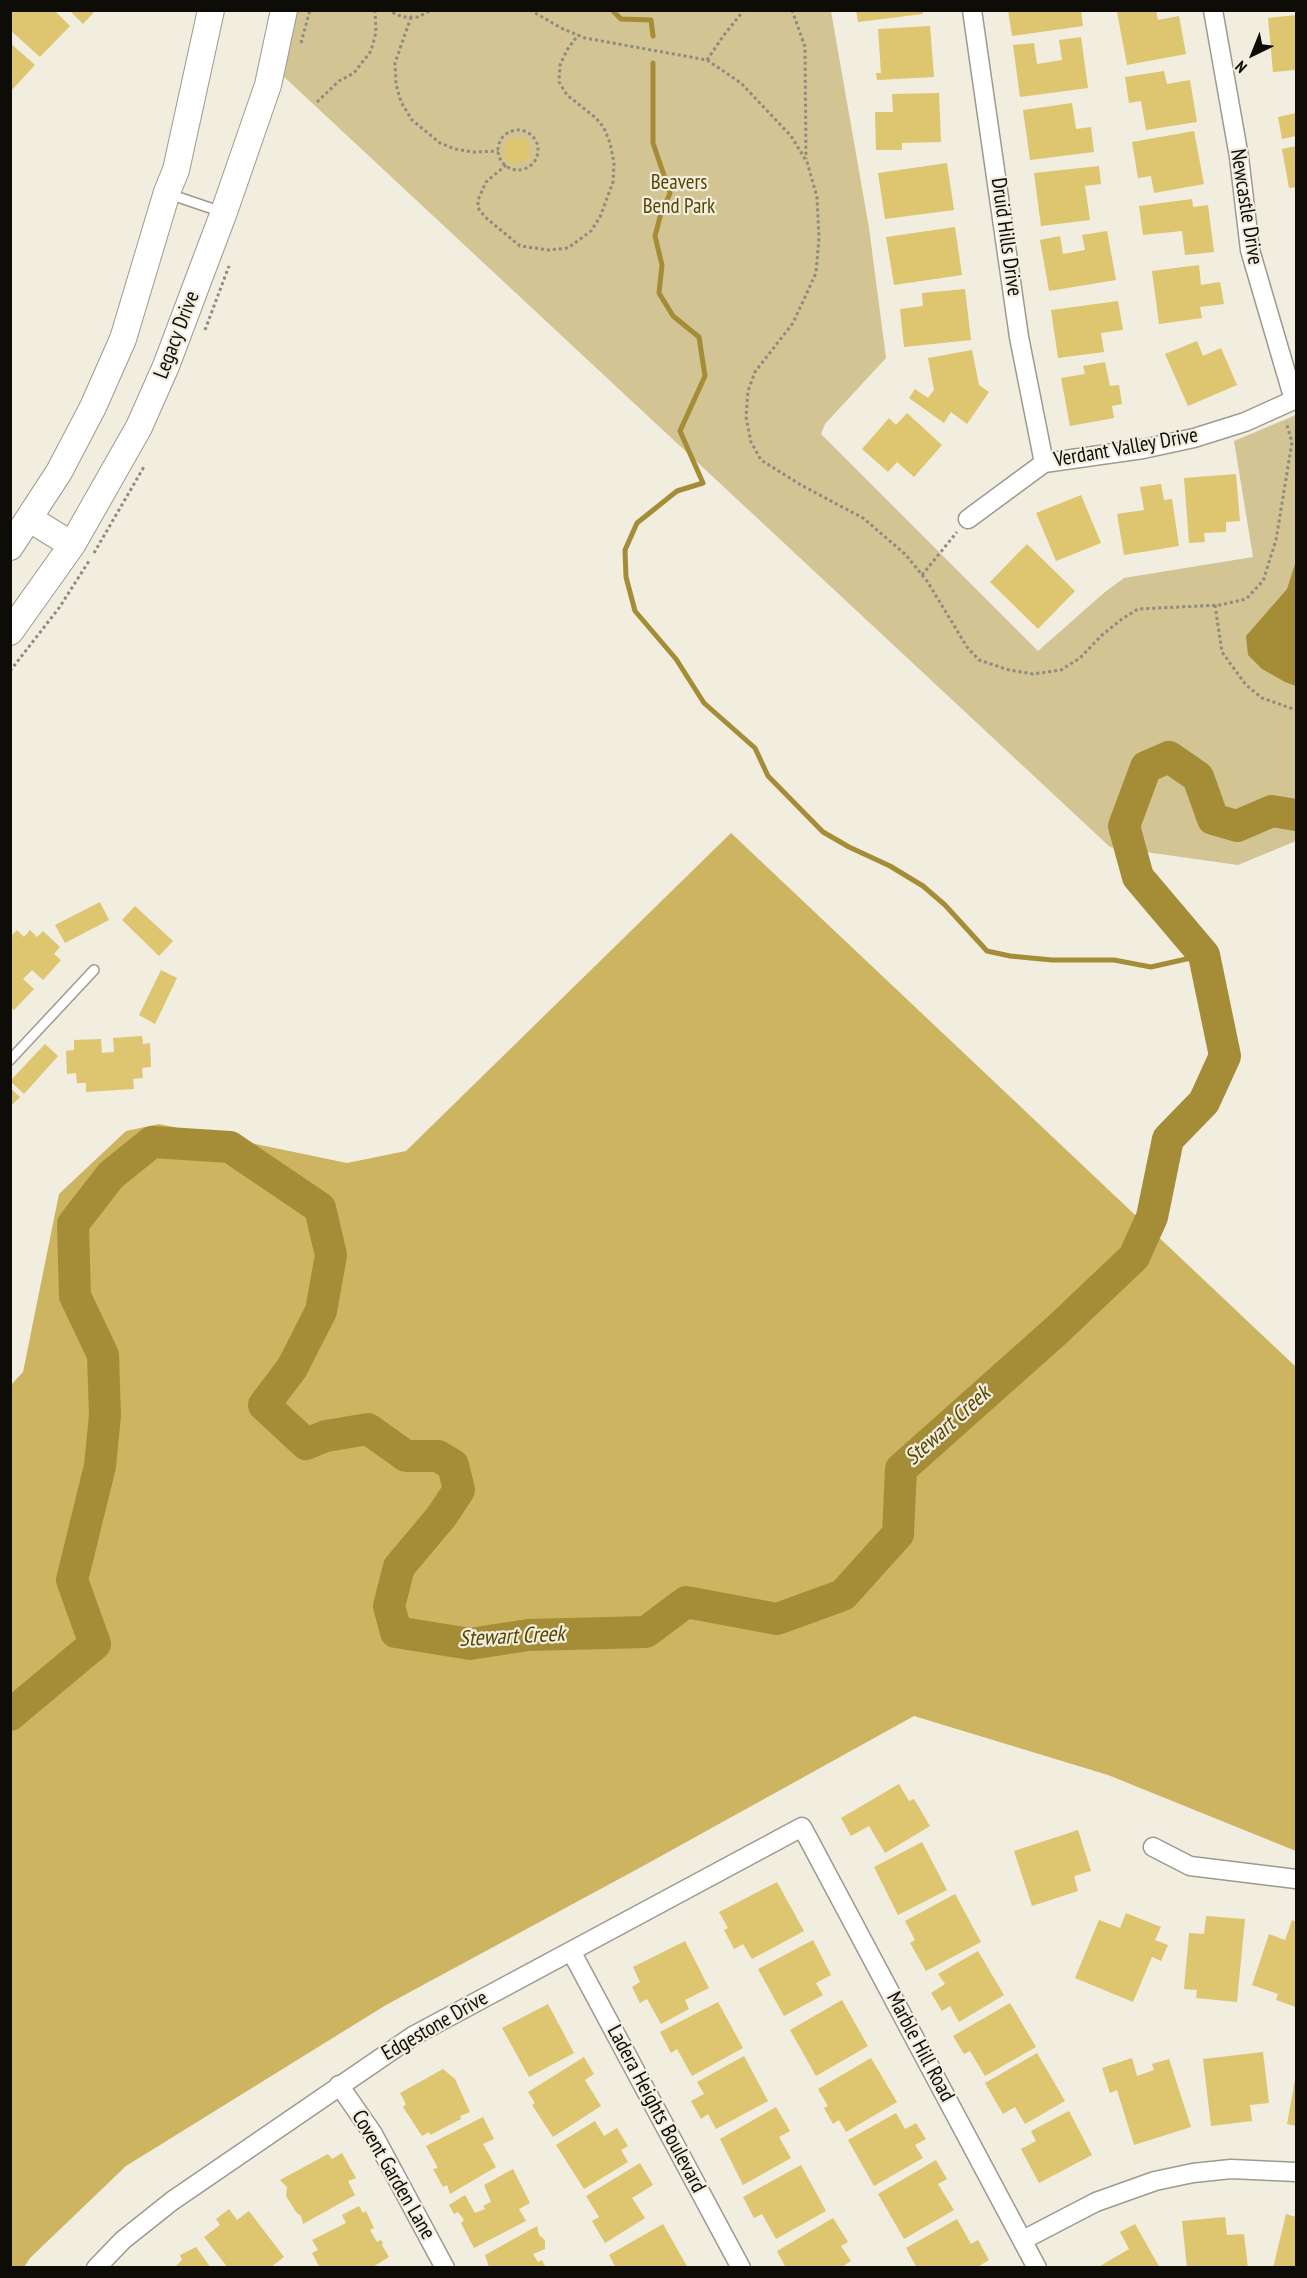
<!DOCTYPE html>
<html>
<head>
<meta charset="utf-8">
<style>
  body { margin:0 }
  #map { position:relative; width:1307px; height:2278px; overflow:hidden; background:#f1eddf; font-family:"PT Sans Narrow",sans-serif }
  canvas { display:block }
  .frame { position:absolute; inset:0; border:12px solid #0d0c07; pointer-events:none }
  .north { position:absolute; left:1223px; top:24px; width:60px; height:60px; -webkit-text-stroke:4px #f1eddf; paint-order:stroke; rotate:223deg; font-size:16px; font-weight:700; line-height:24px; text-align:center; color:#0d0c07 }
  .north::after { content:''; display:block; margin:auto; width:21px; height:27px; background:#0d0c07; clip-path:polygon(50% 0,100% 100%,50% 72%,0 100%) }
</style>
</head>
<body>
<div id="map">
<canvas width="1307" height="2278"></canvas>
<div class="frame"></div>
<div class="north">N</div>
</div>
<script>
const g = document.querySelector('canvas').getContext('2d');
g.lineJoin = 'round';
function paint(path, color) { g.fillStyle = color; g.fill(path, 'evenodd'); }
const toPath = rows => new Path2D(rows.map(r => 'M' + r).join(''));
function strokePath(path, color, width, dash) { g.strokeStyle = color; g.lineWidth = width; g.lineCap = dash ? 'butt' : 'round'; g.setLineDash(dash || []); g.stroke(path); }
function write(font, color, halo, rows, align = 'center') {
  g.font = font + ' "PT Sans Narrow",sans-serif'; g.lineWidth = 4.5; g.setLineDash([]); g.textBaseline = 'middle'; g.strokeStyle = halo; g.fillStyle = color; for (const [text, x, y, turn = 0] of rows) {
    g.save(); g.translate(x, y); g.rotate((+turn || 0) * Math.PI / 180); g.textAlign = isNaN(turn) ? turn : align; if (halo) g.strokeText(text, 0, 0); g.fillText(text, 0, 0); g.restore();
  }
}
paint(toPath([
  [297,11,831,11,869,228,886,358,825,424,821,434,1038,651,1105,592,1124,578,1253,557,1234,441,1296,415,1296,841,1238,865,1110,847,281,74]
]), '#d3c493');
paint(toPath([
  [731,833,1296,1367,1296,1851,1108,1775,914,1716,643,1866,386,2005,126,2166,30,2258,24,2267,11,2267,10,1386,23,1372,59,1194,126,1131,159,1124,347,1163,406,1151]
]), '#cdb460');
paint(toPath([
  [1296,561,1296,686,1285,682,1262,669,1248,655,1246,636,1287,589]
]), '#a58d37');
strokePath(toPath([
  [612,10,621,19,651,20,653,36],
  [653,63,653,143,670,193,660,217,655,236,662,265,659,293,673,316,699,337,705,376,680,431,703,483,677,491,637,523,625,550,626,577,635,611,676,659,704,703,755,748,768,776,823,832,849,847,890,866,923,886,945,905,987,951,1010,956,1052,960,1114,960,1151,967,1204,955]
]), '#a58d37', 5);
strokePath(toPath([
  [10,1715,95,1644,72,1580,100,1466,105,1415,103,1355,75,1296,73,1224,111,1175,152,1142,230,1147,320,1208,331,1255,321,1311,292,1368,264,1405,306,1444,326,1436,368,1429,406,1456,438,1456,453,1465,459,1490,441,1517,399,1567,389,1606,396,1632,470,1644,528,1635,646,1632,686,1602,777,1619,843,1595,898,1534,901,1469,1057,1330,1134,1257,1152,1217,1168,1139,1204,1102,1225,1056,1204,955,1138,877,1124,826,1146,767,1169,757,1198,777,1213,819,1237,826,1272,811,1296,815]
]), '#a58d37', 32);
paint(toPath([
  [14,10,54,10,70,26,40,57,10,30,10,14],
  [69,10,96,10,83,24],
  [856,10,923,10,923,14,858,22],
  [1008,10,1081,10,1083,26,1012,36],
  [1123,10,1156,10,1158,20,1179,16,1186,54,1127,65,1117,12],
  [1296,15,1296,70,1273,72,1268,18],
  [930,26,934,77,877,80,876,73,881,73,878,29],
  [1081,37,1088,88,1020,97,1013,45,1034,43,1037,64,1062,60,1059,40],
  [10,43,35,65,10,92],
  [1164,71,1167,84,1190,80,1197,122,1146,130,1141,101,1129,103,1125,77],
  [939,93,941,142,902,143,902,150,876,150,875,112,893,112,892,94],
  [1072,103,1076,129,1091,127,1094,152,1030,160,1023,110],
  [1296,113,1296,136,1282,139,1278,117],
  [1194,131,1204,184,1154,193,1151,176,1138,178,1132,142],
  [512,136,516,141,521,136,531,145,526,150,531,155,521,164,517,160,512,165,502,156,507,151,502,147],
  [1296,146,1296,187,1289,188,1282,149],
  [947,163,954,210,885,219,878,173],
  [1099,166,1101,184,1085,186,1090,220,1041,226,1034,173],
  [1192,199,1193,207,1208,205,1214,252,1185,255,1182,231,1143,235,1139,206],
  [955,227,962,275,894,285,886,237],
  [1107,231,1116,280,1049,291,1040,240,1060,236,1063,254,1085,250,1082,235],
  [1199,265,1201,285,1220,282,1224,304,1200,307,1202,318,1159,324,1152,271],
  [965,289,971,340,904,347,900,309,923,306,922,293],
  [1118,301,1123,330,1101,333,1104,352,1058,358,1051,310],
  [1197,341,1203,356,1221,348,1237,385,1188,406,1165,354],
  [972,350,979,385,989,392,967,424,951,412,944,423,909,398,915,389,928,398,934,390,928,358],
  [1105,362,1110,386,1119,385,1122,404,1112,406,1114,418,1070,426,1061,378,1085,374,1083,366],
  [907,413,942,445,914,477,897,462,888,472,862,449,889,418,896,425],
  [1236,474,1240,521,1226,522,1226,532,1204,533,1205,542,1189,543,1184,478],
  [1161,484,1164,500,1172,499,1179,546,1124,555,1117,514,1144,510,1140,487],
  [1081,495,1101,543,1056,561,1036,513],
  [1027,544,1075,591,1038,629,990,582],
  [100,902,109,920,65,943,55,925],
  [135,906,173,941,159,956,122,920],
  [17,930,24,937,30,930,37,937,43,931,60,947,54,954,61,960,43,980,32,970,23,979,34,989,14,1010,10,1007,10,937],
  [161,970,177,978,155,1024,139,1015],
  [142,1036,143,1044,150,1043,151,1067,142,1068,143,1078,133,1079,134,1089,86,1092,86,1083,77,1083,76,1073,67,1074,66,1051,74,1050,74,1040,101,1039,102,1053,114,1052,113,1038],
  [45,1044,58,1056,24,1094,10,1081],
  [10,1088,20,1097,10,1107],
  [899,1784,909,1801,914,1799,930,1826,885,1853,869,1826,851,1836,841,1818],
  [1078,1830,1091,1871,1074,1876,1078,1891,1032,1906,1014,1851],
  [922,1842,947,1890,898,1915,874,1867],
  [777,1882,804,1931,752,1959,743,1944,734,1949,724,1930,728,1928,719,1912],
  [955,1894,981,1942,926,1971,910,1943,915,1940,905,1921],
  [1126,1913,1161,1927,1155,1940,1168,1945,1161,1961,1152,1957,1133,2002,1075,1978,1099,1920,1120,1928],
  [1206,1916,1245,1919,1237,2002,1196,1998,1197,1990,1184,1989,1189,1933,1204,1934],
  [1292,1920,1296,1922,1296,2007,1276,2000,1278,1994,1252,1985,1269,1934,1285,1940],
  [813,1940,831,1975,816,1983,823,1995,784,2016,758,1969],
  [685,1941,709,1988,685,2000,689,2009,661,2024,647,1999,640,2003,632,1987,640,1982,633,1967],
  [978,1951,1004,1995,959,2022,950,2006,942,2011,931,1993,945,1984,938,1974],
  [842,2000,868,2046,816,2076,790,2030],
  [718,2002,743,2048,692,2076,677,2049,671,2053,660,2032],
  [1010,2003,1036,2047,985,2076,970,2051,964,2054,953,2036],
  [548,2004,574,2053,529,2077,502,2028],
  [1263,2052,1269,2103,1250,2105,1252,2121,1211,2126,1203,2059],
  [1037,2053,1065,2101,1025,2124,1015,2107,1003,2114,985,2083],
  [744,2056,768,2101,716,2129,708,2114,701,2119,691,2101,704,2094,697,2082],
  [584,2057,594,2074,585,2080,601,2106,553,2137,532,2105,535,2103,528,2092],
  [871,2058,897,2102,846,2132,839,2120,833,2124,824,2108,828,2106,818,2089],
  [1132,2058,1137,2076,1154,2070,1152,2064,1169,2059,1191,2127,1134,2145,1117,2090,1110,2093,1102,2068],
  [443,2069,455,2079,470,2112,460,2116,461,2119,430,2135,429,2132,422,2136,403,2107,406,2104,400,2093],
  [1295,2080,1296,2080,1296,2126,1287,2124],
  [776,2107,790,2131,779,2137,791,2158,743,2185,720,2139],
  [1069,2111,1092,2155,1039,2183,1021,2149,1036,2141,1031,2131],
  [896,2113,905,2129,916,2123,926,2139,915,2145,923,2158,874,2186,848,2140],
  [483,2117,494,2139,483,2144,496,2167,450,2194,447,2185,443,2187,433,2169,438,2168,426,2146],
  [595,2121,604,2136,617,2128,628,2146,621,2150,628,2162,584,2189,556,2145],
  [342,2153,356,2178,348,2181,355,2195,303,2224,301,2216,296,2212,286,2196,287,2187,280,2180,328,2154,332,2159],
  [936,2160,947,2179,938,2184,954,2210,904,2239,878,2194],
  [640,2163,653,2185,632,2198,645,2218,605,2243,592,2221,599,2217,586,2196],
  [801,2165,826,2211,776,2239,762,2214,754,2218,743,2197],
  [513,2169,530,2203,519,2209,526,2221,474,2248,461,2223,464,2220,458,2212,454,2214,449,2205,465,2195,475,2213,485,2209,483,2206,491,2202,484,2185],
  [359,2206,363,2213,366,2211,374,2228,370,2230,377,2242,380,2240,383,2242,382,2245,389,2257,371,2268,320,2268,312,2253,318,2250,312,2240,346,2223,342,2215],
  [229,2209,237,2220,249,2211,284,2257,270,2268,228,2268,204,2237,220,2225,216,2219],
  [1286,2214,1296,2217,1296,2268,1273,2268],
  [1225,2217,1227,2235,1244,2234,1248,2268,1187,2268,1182,2221],
  [833,2218,848,2242,841,2246,851,2261,840,2268,786,2268,777,2251],
  [957,2219,971,2244,978,2240,989,2260,976,2268,917,2268,906,2248],
  [663,2224,688,2268,616,2268,609,2255],
  [1135,2224,1160,2268,1101,2268,1100,2266,1129,2249,1120,2232],
  [537,2226,539,2235,545,2240,545,2249,533,2254,538,2262,542,2260,546,2268,489,2267,485,2255],
  [196,2247,211,2268,174,2268,182,2260,180,2255]
]), '#dec570');
const service = toPath([
  [169,194,222,212],
  [10,1060,94,970]
]);
const minor = toPath([
  [972,10,1019,337,1044,463],
  [1213,10,1239,157,1250,250,1294,400],
  [968,519,1044,463,1143,449,1194,438,1245,422,1296,399],
  [1153,1847,1190,1866,1296,1879],
  [571,1951,741,2268],
  [339,2085,373,2134,445,2268],
  [1023,2240,1096,2202,1155,2181,1193,2173,1231,2169,1296,2172],
  [96,2268,123,2240,172,2201,413,2036,802,1827,1037,2268]
]);
const secondary = toPath([
  [30,519,72,545],
  [10,547,59,472,93,407,123,339,167,192,176,170,211,10],
  [10,632,72,545,139,427,166,366,224,212,268,85,284,10]
]);
strokePath(service, '#9e9a8e', 12);
strokePath(minor, '#9e9a8e', 21);
strokePath(secondary, '#9e9a8e', 28);
strokePath(toPath([
  [387,10,403,17,418,17,431,10],
  [530,10,563,29,585,38,707,60,741,83,791,136,807,162,817,197,819,238,816,273,793,323,755,372,748,391,746,417,751,442,761,460,801,485,863,518,905,554,927,581,967,647,979,660,1009,670,1033,674,1061,670,1080,658,1102,635,1122,619,1138,609,1220,605,1246,599,1263,581,1276,540,1292,442,1286,422],
  [792,10,805,47,806,159],
  [411,17,395,63,396,84,401,102,412,120,440,143,455,149,473,152,498,151],
  [301,43,310,10],
  [707,60,724,35,744,10],
  [317,102,339,81,354,73,371,51,376,32,375,10],
  '498 150a20 20 0 1 1 40 0a20 20 0 1 1-40 0Z',
  [506,165,486,182,478,200,478,208,485,217,520,246,549,250,568,248,591,231,600,217,613,182,614,163,610,143,604,128,596,118,567,95,559,82,560,65,567,50,578,35],
  [205,330,229,266],
  [94,553,145,465],
  [922,575,957,532],
  [1215,605,1222,652,1246,685,1262,698,1296,710],
  [10,671,59,608,89,561]
]), '#8e8b81', 3, [3, 3]);
strokePath(service, '#fff', 9);
strokePath(minor, '#fff', 18);
strokePath(secondary, '#fff', 26);
write('21px', '#584700', '#f1eddf', [
  ["Beavers",679,183],
  ["Bend Park",679,207]
]);
write('21px', '#0d0c07', '#f1eddf', [
  ["Newcastle Drive",1246,207,81],
  ["Druid Hills Drive",1006,237,82],
  ["Legacy Drive",177,335,-69],
  ["Verdant Valley Drive",1126,448,-10],
  ["Edgestone Drive",435,2026,-30],
  ["Marble Hill Road",920,2047,62],
  ["Ladera Heights Boulevard",656,2109,62],
  ["Covent Garden Lane",393,2175,60]
]);
write('italic 22px', '#574600', '#f1eddf', [
  ["Stewart Creek",948,1426,-42],
  ["Stewart Creek",512,1637,-3]
]);
</script>
</body>
</html>
